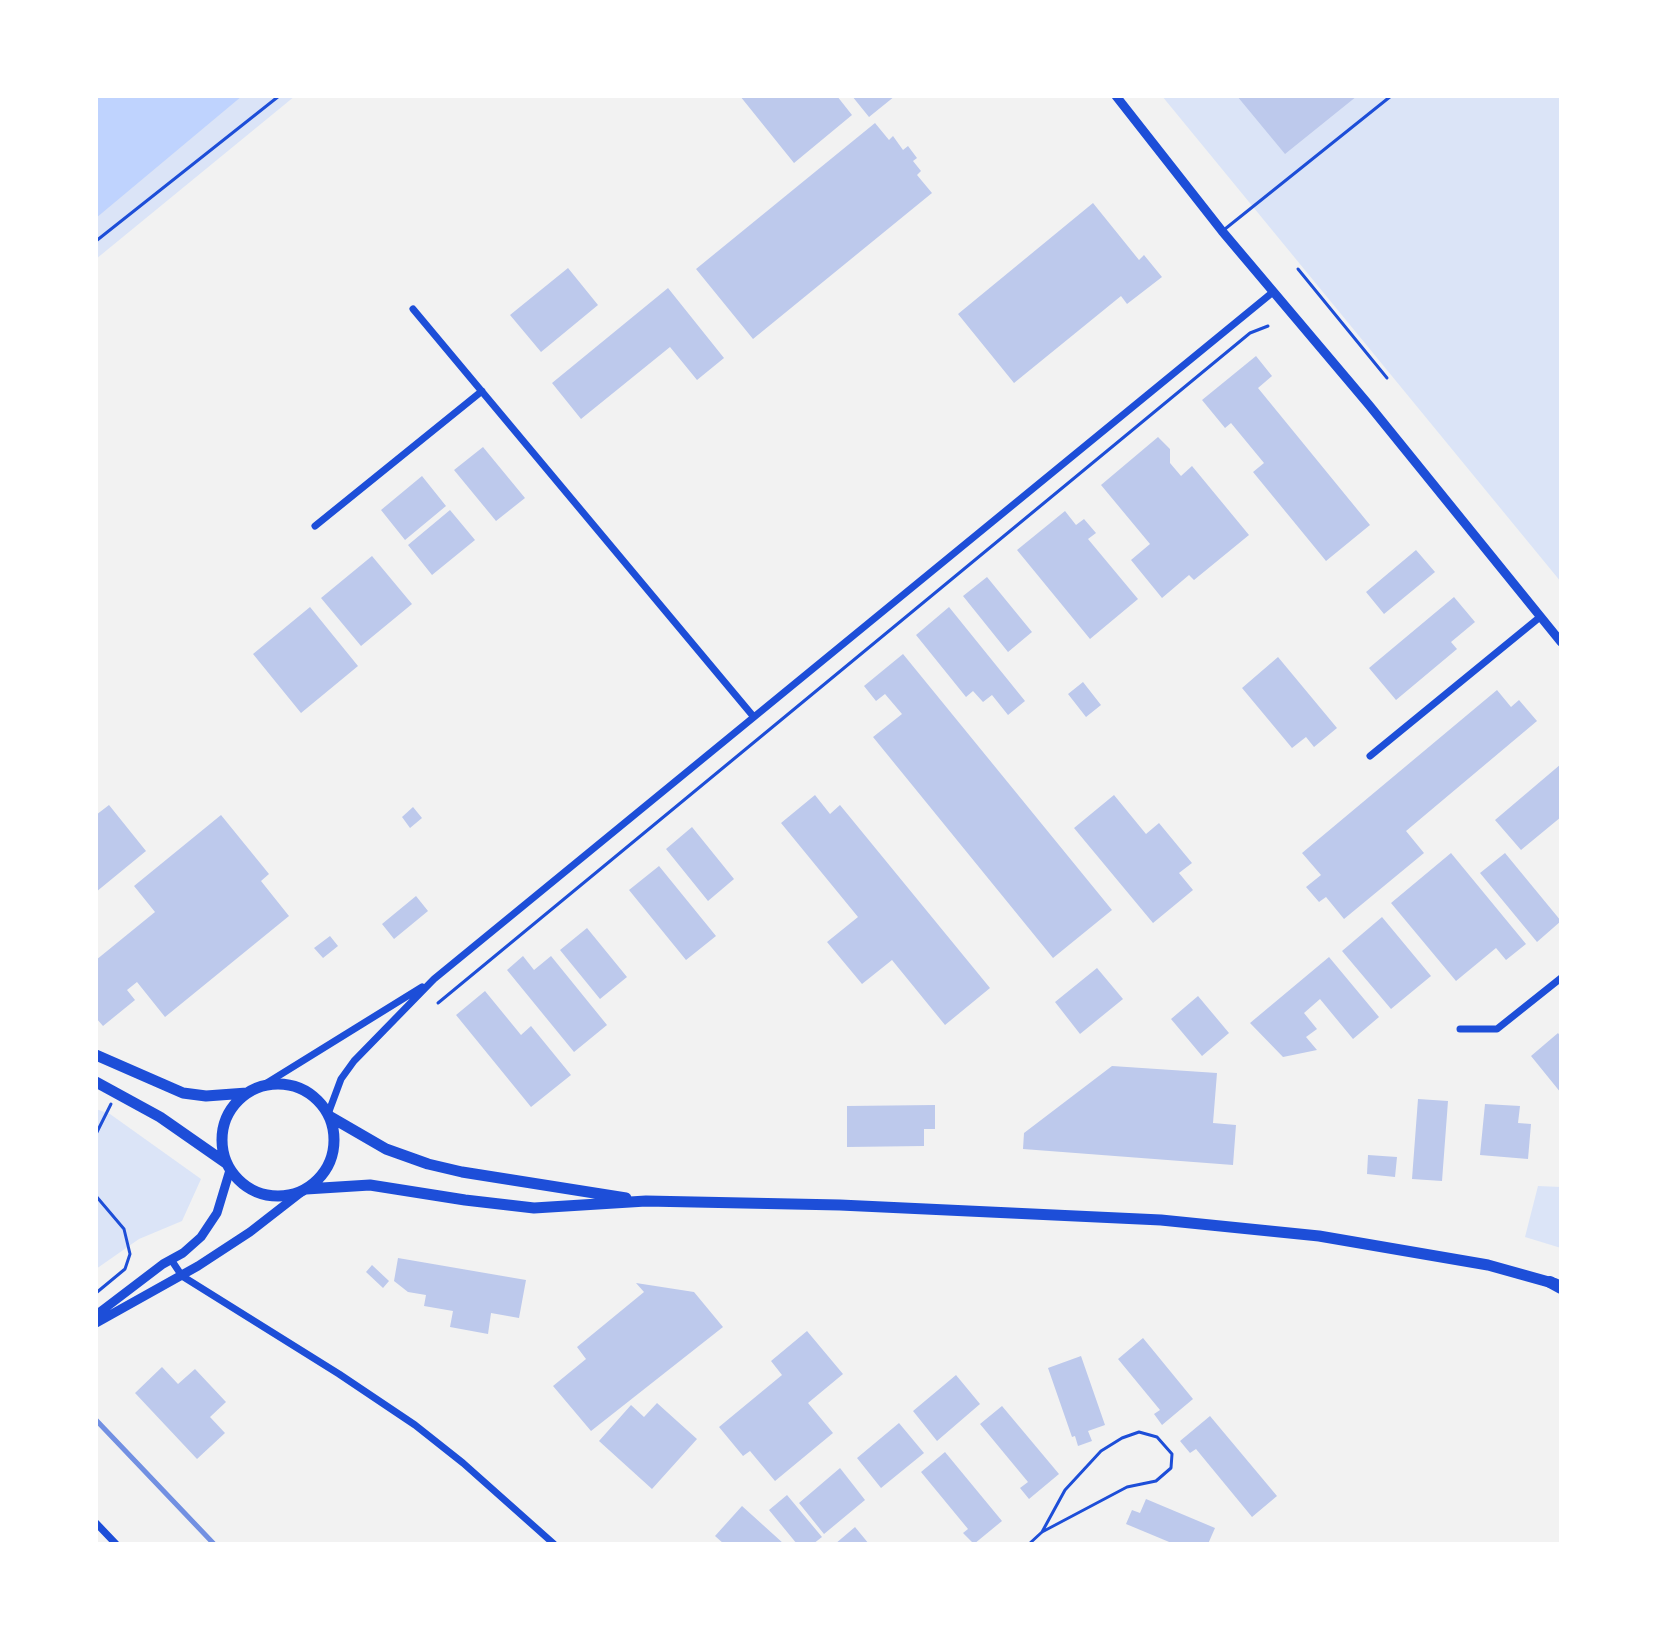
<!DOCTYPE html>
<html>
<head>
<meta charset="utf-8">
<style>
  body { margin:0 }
  #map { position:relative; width:1657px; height:1640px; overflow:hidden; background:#f2f2f2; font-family:Mulish,sans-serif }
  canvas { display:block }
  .frame { position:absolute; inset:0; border:98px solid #fff; pointer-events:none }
</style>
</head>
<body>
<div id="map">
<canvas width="1657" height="1640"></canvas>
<div class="frame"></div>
</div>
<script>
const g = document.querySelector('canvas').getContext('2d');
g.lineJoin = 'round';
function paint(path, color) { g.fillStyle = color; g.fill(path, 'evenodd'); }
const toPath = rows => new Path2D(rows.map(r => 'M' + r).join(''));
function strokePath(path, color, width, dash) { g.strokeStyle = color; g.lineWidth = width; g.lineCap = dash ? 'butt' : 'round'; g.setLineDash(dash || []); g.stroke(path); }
paint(toPath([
  [96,96,295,96,96,259],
  [1162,96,1561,96,1561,582],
  [96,1109,110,1114,201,1179,182,1221,139,1239,96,1269],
  [1538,1186,1561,1187,1561,1248,1525,1237]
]), '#dbe4f7');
paint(toPath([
  [96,96,242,96,96,218]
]), '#bfd3fe');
paint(toPath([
  [740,96,837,96,852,115,794,163],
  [852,96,895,96,869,117],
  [1237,96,1357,96,1285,154],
  [875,123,889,140,893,136,903,150,908,146,917,158,913,161,921,171,917,175,932,193,753,339,696,269],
  [1093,203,1139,260,1144,255,1162,277,1127,304,1121,296,1014,383,958,314],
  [568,268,598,305,541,352,510,315],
  [668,288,724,358,697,380,670,347,581,419,552,383],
  [1256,356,1272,376,1258,388,1370,525,1326,561,1253,472,1264,463,1231,423,1225,428,1202,400],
  [1158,437,1170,449,1170,463,1181,476,1192,466,1249,535,1194,580,1189,575,1162,598,1131,560,1150,544,1101,485],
  [483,447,525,498,496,521,454,470],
  [422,476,446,506,405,540,381,510],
  [450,510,475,540,432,575,408,545],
  [1065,511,1076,525,1084,519,1096,533,1088,539,1138,599,1090,639,1017,550],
  [1416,550,1435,572,1384,614,1366,592],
  [372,556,412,604,361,646,321,598],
  [987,577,1032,632,1008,652,963,596],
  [1454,597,1475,622,1451,642,1457,649,1396,700,1369,668],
  [310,607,358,666,301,713,253,654],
  [949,607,1025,701,1008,715,992,695,983,702,973,691,966,697,916,635],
  [903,654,1112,910,1053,958,873,737,902,714,885,694,876,701,864,686],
  [1278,657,1337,728,1314,747,1306,737,1292,748,1242,688],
  [1083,682,1101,705,1086,717,1068,694],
  [1497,690,1511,707,1519,700,1537,721,1406,831,1424,853,1344,919,1326,897,1319,902,1306,887,1321,875,1302,853],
  [1561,764,1561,817,1521,850,1495,820],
  [815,795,830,814,840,805,990,988,945,1025,892,960,862,984,827,942,858,917,781,823],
  [1114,795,1146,834,1159,823,1192,863,1179,873,1193,890,1153,923,1074,828],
  [109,805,146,851,96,892,96,815],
  [413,807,422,818,410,828,402,817],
  [221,815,269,874,261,881,289,916,165,1017,137,982,127,990,135,1000,103,1026,96,1018,96,960,155,912,134,886],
  [692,827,734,879,708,901,666,849],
  [1451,853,1526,944,1506,960,1496,948,1456,981,1391,903],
  [1505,853,1561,921,1537,942,1480,873],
  [659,866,716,936,686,960,629,890],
  [416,896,428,911,394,939,382,924],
  [1382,917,1431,976,1391,1009,1342,951],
  [587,928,627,977,600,999,560,950],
  [330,936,338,946,323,958,314,948],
  [523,956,534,970,551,956,607,1025,574,1052,507,970],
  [1329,957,1379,1017,1353,1039,1320,999,1304,1013,1317,1029,1306,1037,1317,1050,1283,1057,1250,1023],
  [1097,968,1123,999,1080,1034,1055,1002],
  [485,991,521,1035,531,1026,571,1075,531,1107,456,1015],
  [1198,996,1229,1033,1202,1056,1171,1019],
  [1558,1033,1561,1037,1561,1093,1531,1056],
  [1112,1066,1217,1073,1213,1123,1236,1125,1233,1165,1023,1149,1024,1133],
  [1418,1099,1448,1101,1442,1181,1412,1179],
  [1485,1104,1520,1106,1518,1123,1531,1124,1528,1159,1480,1155],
  [935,1105,935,1129,924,1129,924,1146,847,1147,847,1106],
  [1368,1155,1397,1157,1395,1177,1367,1174],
  [398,1258,526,1280,519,1318,491,1313,488,1334,450,1327,453,1311,424,1306,426,1295,408,1292,394,1281],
  [372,1265,389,1281,383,1288,366,1272],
  [636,1283,694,1292,723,1327,591,1431,553,1386,586,1359,577,1347,644,1292],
  [807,1331,843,1374,808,1403,833,1433,775,1481,750,1451,743,1456,719,1427,782,1375,771,1361],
  [1143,1338,1193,1399,1162,1425,1154,1414,1160,1410,1118,1359],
  [1081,1356,1105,1425,1088,1431,1092,1441,1078,1446,1075,1436,1072,1437,1048,1368],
  [162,1367,178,1384,195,1369,226,1402,210,1417,225,1433,197,1459,135,1393],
  [956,1375,980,1404,937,1441,913,1411],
  [657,1403,697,1439,652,1489,599,1441,631,1405,644,1417],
  [1002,1406,1059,1474,1029,1499,1020,1488,1028,1482,980,1424],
  [1210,1416,1277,1496,1252,1517,1196,1449,1190,1453,1180,1441],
  [899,1423,924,1453,881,1488,857,1458],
  [945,1452,1002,1521,974,1544,963,1533,968,1529,921,1472],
  [840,1468,865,1500,824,1534,799,1503],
  [787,1495,822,1537,813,1544,797,1544,769,1510],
  [1146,1499,1215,1528,1208,1544,1174,1544,1126,1524,1132,1510,1140,1513],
  [742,1506,784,1544,724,1544,715,1536],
  [855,1527,869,1544,835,1544]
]), '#bdc9ec');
strokePath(toPath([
  [96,241,279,96],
  [1298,269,1387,378],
  [438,1003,1250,333,1268,326],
  [96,1134,111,1104],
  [96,1196,124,1229,130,1254,125,1269,96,1293]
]), '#1d4ed8', 3);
strokePath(toPath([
  [1225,229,1391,96],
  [1029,1544,1042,1532,1127,1487,1156,1481,1171,1468,1172,1454,1157,1437,1139,1432,1122,1438,1101,1451,1065,1490,1042,1532]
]), '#1d4ed8', 3);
strokePath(toPath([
  [413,309,753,716],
  [315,526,482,391],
  [1370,756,1540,617],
  [1460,1029,1497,1029,1561,978],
  [262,1086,422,987],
  [328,1114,341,1079,354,1061,434,979,1273,292],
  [172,1261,182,1276,339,1374,415,1425,463,1463,554,1544],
  [96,1523,116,1544]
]), '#1d4ed8', 7);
strokePath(toPath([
  [1116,96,1222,231,1369,405,1561,642],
  [96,1315,163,1264,183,1253,201,1237,217,1213,230,1170],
  [96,1323,198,1266,250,1232,304,1190]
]), '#1d4ed8', 9);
strokePath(toPath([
  [96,1055,183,1093,206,1096,247,1093],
  [96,1082,160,1117,226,1163],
  '222 1140a56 56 0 1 1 112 0a56 56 0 1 1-112 0Z',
  [329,1116,386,1149,428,1164,462,1172,626,1198],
  [306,1189,370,1185,465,1200,534,1208,646,1201,840,1205,1161,1220,1319,1236,1488,1265,1556,1284]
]), '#1d4ed8', 11);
strokePath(toPath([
  [1550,1282,1561,1288]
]), '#1d4ed8', 12);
strokePath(toPath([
  [96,1420,214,1544]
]), '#7290e2', 5);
</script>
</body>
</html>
